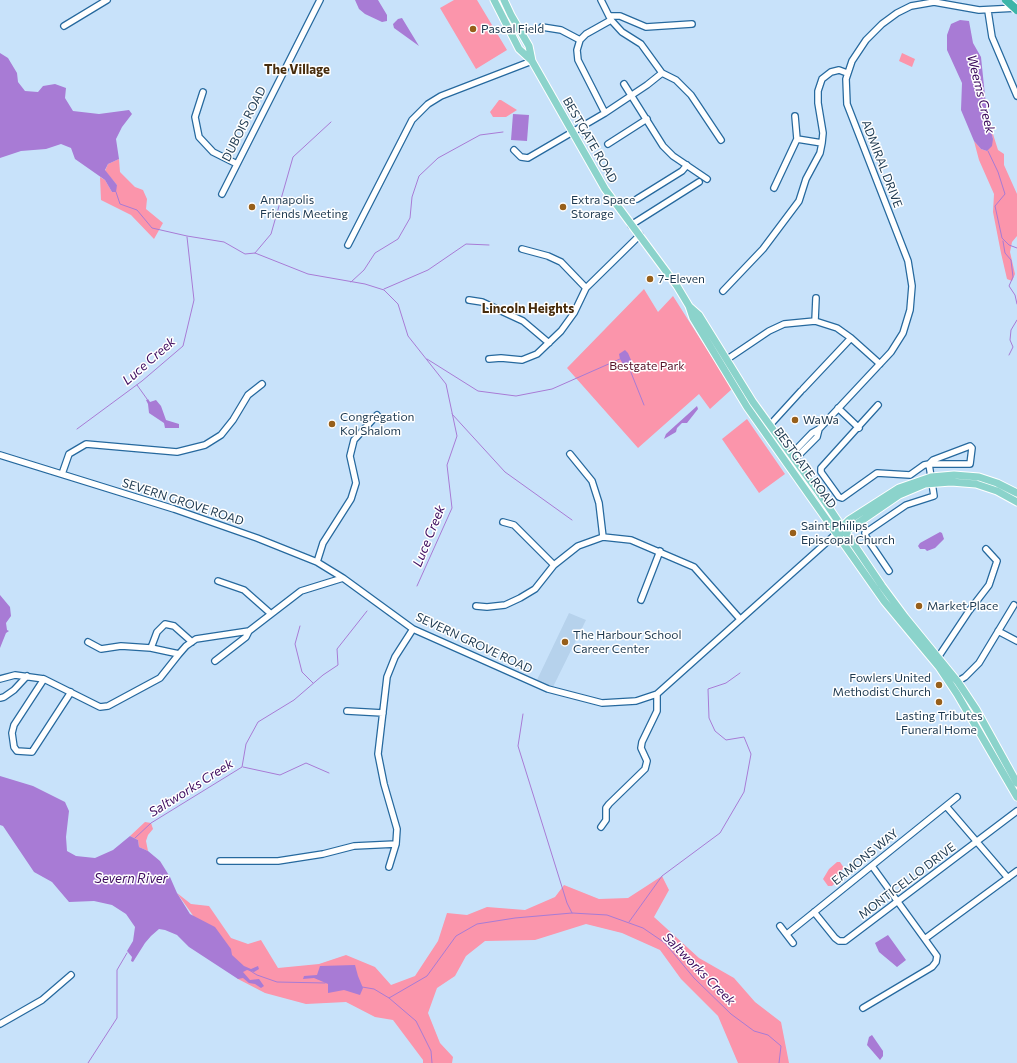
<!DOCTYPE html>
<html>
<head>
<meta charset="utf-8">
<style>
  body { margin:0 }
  canvas { display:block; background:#c8e2fa }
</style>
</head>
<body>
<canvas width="1017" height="1063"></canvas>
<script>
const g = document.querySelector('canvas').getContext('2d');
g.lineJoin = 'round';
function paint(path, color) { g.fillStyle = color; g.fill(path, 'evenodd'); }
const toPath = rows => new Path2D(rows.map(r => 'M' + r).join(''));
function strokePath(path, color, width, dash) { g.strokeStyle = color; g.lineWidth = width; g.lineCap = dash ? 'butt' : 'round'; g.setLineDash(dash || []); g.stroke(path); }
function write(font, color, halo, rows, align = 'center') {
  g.font = font + ' Commissioner,sans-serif'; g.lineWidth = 3; g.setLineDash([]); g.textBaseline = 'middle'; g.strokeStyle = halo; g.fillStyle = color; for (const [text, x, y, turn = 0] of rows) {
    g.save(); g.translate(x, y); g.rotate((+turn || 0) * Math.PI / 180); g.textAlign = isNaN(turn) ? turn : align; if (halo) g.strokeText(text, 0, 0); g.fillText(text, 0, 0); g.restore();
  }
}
paint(toPath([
  [569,613,586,620,552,689,536,682]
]), '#b6d2ec');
paint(toPath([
  [454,0,477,0,507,50,476,69,440,8],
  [902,53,915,59,912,67,899,61],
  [499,100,501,100,517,110,506,117,493,117,490,112],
  [987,115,998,150,1004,154,1004,165,1017,194,1017,236,1012,242,1010,252,1015,274,1012,281,1007,279,1001,253,993,212,994,194,979,160,974,141,981,149,987,151,993,139],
  [119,159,120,172,135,187,143,190,147,199,146,209,163,223,154,239,131,215,101,200,100,177,105,180,112,192,117,185,105,171,108,164],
  [644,289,658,312,673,296,732,389,710,409,699,394,638,448,567,368],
  [747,419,785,474,759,493,722,439],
  [145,822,151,823,153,829,148,835,146,841,148,851,139,847,138,840,130,836],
  [837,862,840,862,844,868,840,872,843,876,841,878,839,875,836,878,838,880,832,886,828,886,823,879,829,869],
  [662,876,669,890,654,917,699,958,734,978,755,1002,781,1022,789,1063,738,1063,718,1016,681,979,660,950,622,933,586,924,535,940,485,941,466,956,455,976,437,988,428,1013,440,1043,453,1057,452,1063,423,1063,423,1060,393,1020,375,1017,346,1002,306,1004,265,993,238,979,177,893,191,904,209,906,231,938,248,944,261,940,278,968,319,964,346,955,375,967,391,985,415,976,438,941,447,913,467,915,487,907,525,910,555,897,564,885,599,899,628,898]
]), '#fb95ab');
paint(toPath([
  [355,0,378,0,387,15,387,21,382,22,365,14,359,9],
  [402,18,419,46,394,28,393,24,398,19],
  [960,20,969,21,973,43,981,57,987,115,993,139,992,146,987,151,981,149,974,141,961,110,962,83,947,50,947,35,951,24],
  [0,53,8,58,17,73,18,82,25,91,38,92,43,86,55,84,66,88,65,98,73,111,99,114,129,110,132,114,122,127,116,139,119,159,108,164,105,170,117,185,116,192,112,192,105,180,75,159,71,148,61,144,46,149,21,151,0,158],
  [513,114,529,115,527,141,511,140],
  [625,350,628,353,634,367,630,370,626,369,620,359,619,354],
  [148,399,150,402,156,400,161,406,166,420,179,424,179,428,165,428,164,423,149,413,148,404,146,400],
  [697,406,698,409,687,423,682,423,677,428,676,432,664,439,666,434],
  [940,532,942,533,944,539,935,548,927,551,925,549,920,549,918,546,920,543],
  [0,595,10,607,11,616,6,623,7,630,9,631,6,633,0,648],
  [0,776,33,786,65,802,69,811,66,837,67,851,76,856,95,858,113,850,130,836,138,840,139,847,148,851,160,861,170,877,177,893,190,914,215,927,231,949,232,955,244,966,251,969,258,966,259,969,254,972,247,970,243,972,250,980,259,979,264,986,261,988,255,984,249,983,243,978,238,979,189,947,177,935,165,930,159,929,151,936,145,943,133,962,131,961,132,957,127,951,133,941,135,927,126,914,112,905,94,901,69,902,52,882,34,872,3,826,0,825],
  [888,935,906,960,897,967,879,952,875,943],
  [355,965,358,976,363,988,360,995,344,990,328,993,328,984,314,978,303,979,304,976,317,975,320,966],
  [872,1035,883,1051,883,1056,880,1060,867,1045,869,1037]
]), '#a87bd5');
strokePath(toPath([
  [988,151,998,172,1005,194,995,206,1002,238,1009,245,1017,248],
  [116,192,120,204,137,210,152,228,187,236,224,242,245,254,255,253,308,274,365,284,384,290,398,304,408,336,446,384,457,436,447,465,452,508,417,586],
  [1003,241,1005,253,1011,260,1013,277,1009,286,1015,295,1017,304],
  [255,253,271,234,293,157,331,122],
  [351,282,364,270,375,253,398,239,410,218,412,197,419,176,438,158,480,135,503,132],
  [384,289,428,270,466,244,489,245],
  [1009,355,1013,347,1010,340,1011,330,1017,320],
  [427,359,478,391,516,396,552,389,620,359],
  [630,370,644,405],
  [137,385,147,399],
  [452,414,505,472,572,520],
  [77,429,142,381,183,346,194,300,187,237],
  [300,626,295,644,302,672,313,683],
  [523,714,518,746,567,903,572,913],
  [243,767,280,775,306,763,329,773],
  [135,838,151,823,242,767,246,744,258,722,294,700,323,675,338,665,337,649,367,611],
  [629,922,662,876,720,833,744,792,751,754,744,737,726,740,715,731,709,718,708,689,726,683,740,673],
  [249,970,257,975,277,982,325,983],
  [362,987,374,989,389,998,427,976,456,936,477,924,515,918,572,913,607,915,643,928,665,943,694,978,731,1014,754,1031,768,1035,781,1046,779,1063],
  [389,998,416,1021,431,1051,432,1063],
  [88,1063,117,1018,117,970,127,953]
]), '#a87bd5', 1);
const minor = toPath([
  [601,0,611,20,622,32,641,44,662,73,676,80,691,95,721,140],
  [988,11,992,37,1017,96],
  [611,16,620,16,646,27,692,24],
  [64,26,107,0],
  [542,27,561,30,580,40],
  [624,84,663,146,673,156,707,179],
  [203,92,195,117,199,137,213,152,237,164],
  [605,113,578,60,577,50,580,40,586,34,611,20],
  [797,139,822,143],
  [608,144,647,119],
  [514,150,521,157,528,158,605,113,647,85,662,73],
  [774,188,797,139,795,116],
  [222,194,320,0],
  [637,199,682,171,687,165],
  [631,225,699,182],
  [348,245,412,120,428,104,441,96,532,61],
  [522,249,548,256,561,262,586,288],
  [723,291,763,249,799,201,806,179,820,153,822,143,823,133,818,103,818,91,822,79,831,72,839,70,847,73],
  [469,300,482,302,523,321,549,343],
  [815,321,816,298],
  [489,359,501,358,522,360,537,354,561,331,574,313,586,288,640,235],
  [726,360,769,331,784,324,815,321,837,328,851,338,880,364],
  [803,389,851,338],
  [878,405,821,468,821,472,839,497,842,498,877,473,910,475,924,465,929,464,970,464,972,448,970,446,933,460,929,464,931,477],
  [838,408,859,428],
  [770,425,801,391],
  [570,454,592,481,599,503,603,537],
  [0,455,174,509,257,538,317,562,343,578,413,629,548,689,602,703,636,701,657,694,837,533],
  [786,460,812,433,819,429,891,352,903,333,910,310,912,286,908,261,847,104,846,79,852,61,866,40,882,24,897,13,911,6,934,2,979,10,1017,8],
  [789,465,817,437,819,429],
  [62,474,69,454,86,444,177,452,205,445,221,435,233,420,248,395,262,384],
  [503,522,514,525,554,565],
  [317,562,323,543,351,499,356,483,350,456,354,440,377,415],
  [889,571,866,537,865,533,906,505,934,496,932,483],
  [218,581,244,590,270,613],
  [641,600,660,551],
  [476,606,487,607,505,605,520,598,535,589,554,565,578,546,603,537,631,540,694,567,740,619],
  [998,631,1017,641],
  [88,642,101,649,121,646,151,648,179,654],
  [151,648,157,632,165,624,174,626,192,642],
  [939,656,969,611,989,585,997,561,986,549],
  [215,661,246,637,249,631],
  [0,679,15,675,44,679,100,707,108,706,160,678,179,654,186,646,196,639,249,631,301,591,343,578],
  [44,679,14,725,12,733,14,747,17,751,32,752,71,692],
  [955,683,965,677,979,663,1014,605],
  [0,698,4,697,14,690,27,676],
  [347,711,383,713],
  [946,806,1008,878],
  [601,827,606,820,606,808,609,804,645,769,647,761,641,748,642,742,657,711,657,694],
  [220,861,278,861,323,854,354,846,396,844],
  [389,867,396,844,397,829,384,784,378,754,387,677,395,657,413,629],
  [814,912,835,938,839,941,845,941,1017,811],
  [780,926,793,943],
  [787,934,957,797],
  [926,938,1017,871],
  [863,1008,932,967,936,962,937,956,872,866],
  [0,1024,42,1000,71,975]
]);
const major = toPath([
  [494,0,519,49,532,61,605,189,677,286,689,306,693,318,747,407,884,601,939,667,957,694,1017,797],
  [504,0,511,15,529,46,532,61],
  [690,307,699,315,753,402,819,493,882,586,905,617,958,682,976,709,1017,783],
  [839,530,849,520,899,488,931,477,954,475,979,477,997,483,1017,493],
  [841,533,845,532,899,495,925,484,951,482,976,484,997,491,1017,502]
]);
strokePath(minor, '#26699e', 8);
strokePath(major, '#fff', 9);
strokePath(minor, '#fff', 5.5);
strokePath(major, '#8bd3cb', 7);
const highwayBridge = toPath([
  [1006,0,1017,10]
]);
strokePath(highwayBridge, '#fff', 10, []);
strokePath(highwayBridge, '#3db5a9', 8);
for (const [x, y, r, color] of [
  [473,29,4,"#975f1a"],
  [252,207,4,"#975f1a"],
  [563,207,4,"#975f1a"],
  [650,279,4,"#975f1a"],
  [795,420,4,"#975f1a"],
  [332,424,4,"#975f1a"],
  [793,533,4,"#975f1a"],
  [919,606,4,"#975f1a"],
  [565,642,4,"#975f1a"],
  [939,685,4,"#975f1a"],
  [939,702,4,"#975f1a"]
]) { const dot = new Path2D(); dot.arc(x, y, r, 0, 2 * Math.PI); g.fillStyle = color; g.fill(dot); strokePath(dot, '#fff', 1.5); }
write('12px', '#1d3950', '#fff', [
  ["Pascal Field",481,29],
  ["Annapolis",260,200],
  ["Friends Meeting",260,214],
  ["Extra Space",571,200],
  ["Storage",571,214],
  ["7-Eleven",658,279],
  ["Congregation",340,417],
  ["Kol Shalom",340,431],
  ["WaWa",803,420],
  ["Saint Philips",801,526],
  ["Episcopal Church",801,540],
  ["Market Place",927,606],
  ["The Harbour School",573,635],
  ["Career Center",573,649],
  ["Fowlers United",931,678,"right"],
  ["Methodist Church",931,692,"right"],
  ["Lasting Tributes",939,716,"center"],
  ["Funeral Home",939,730,"center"]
], 'left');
write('12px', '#1d3950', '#fff', [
  ["DUBOIS ROAD",244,124,-63],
  ["BESTGATE ROAD",590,140,60],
  ["ADMIRAL DRIVE",882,164,69],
  ["BESTGATE ROAD",805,468,54],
  ["SEVERN GROVE ROAD",183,502,18],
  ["SEVERN GROVE ROAD",474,643,25],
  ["EAMONS WAY",865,857,-39],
  ["MONTICELLO DRIVE",907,881,-37]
]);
write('12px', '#561228', '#fff', [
  ["Bestgate Park",647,366]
]);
write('bold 13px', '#472c0c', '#fff', [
  ["The Village",297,70],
  ["Lincoln Heights",528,309]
]);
write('italic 13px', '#3d0b5e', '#fff', [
  ["Weems Creek",981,94,76],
  ["Luce Creek",149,361,-41],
  ["Luce Creek",429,536,-68],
  ["Saltworks Creek",191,788,-32],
  ["Severn River",131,879],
  ["Saltworks Creek",699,969,45]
]);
</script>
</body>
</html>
